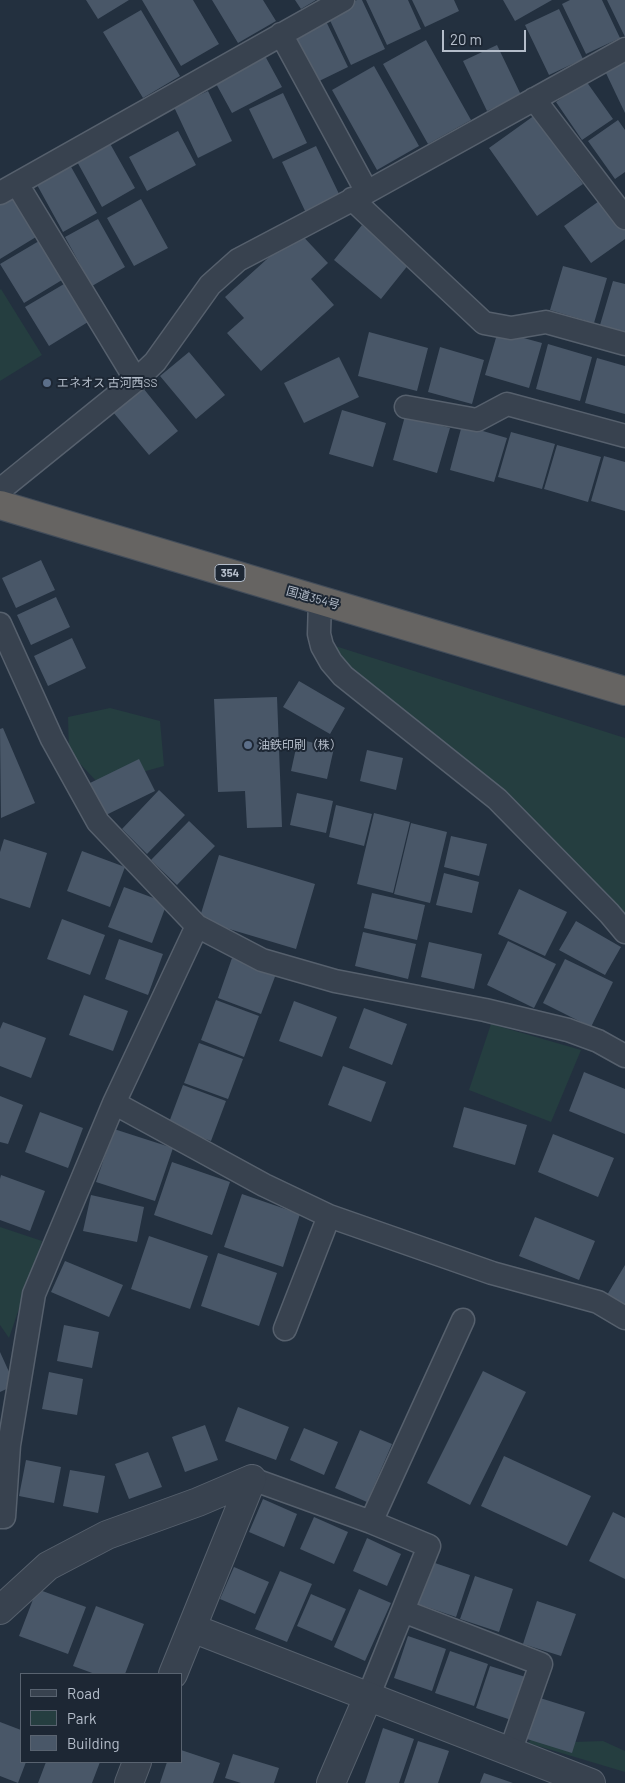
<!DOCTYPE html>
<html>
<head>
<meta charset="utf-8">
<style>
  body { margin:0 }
  #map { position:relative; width:625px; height:1783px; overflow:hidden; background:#23303f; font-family:Barlow,sans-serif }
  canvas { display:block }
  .legend { position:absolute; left:20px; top:1673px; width:162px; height:90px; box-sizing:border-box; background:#1d2734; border:1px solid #596370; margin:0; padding:6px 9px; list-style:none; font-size:15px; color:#b4bdca }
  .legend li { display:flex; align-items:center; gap:10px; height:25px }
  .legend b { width:25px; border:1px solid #596370 }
  .scale { position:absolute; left:442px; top:30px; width:84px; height:22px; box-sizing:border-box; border:2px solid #b4bdca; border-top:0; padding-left:6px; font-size:15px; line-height:18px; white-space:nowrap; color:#b4bdca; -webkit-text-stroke:4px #1d2734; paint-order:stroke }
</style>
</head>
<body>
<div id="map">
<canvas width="625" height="1783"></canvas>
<ul class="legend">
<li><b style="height:6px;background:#38424f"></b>Road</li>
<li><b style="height:14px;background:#253e40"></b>Park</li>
<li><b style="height:14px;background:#495768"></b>Building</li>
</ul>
<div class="scale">20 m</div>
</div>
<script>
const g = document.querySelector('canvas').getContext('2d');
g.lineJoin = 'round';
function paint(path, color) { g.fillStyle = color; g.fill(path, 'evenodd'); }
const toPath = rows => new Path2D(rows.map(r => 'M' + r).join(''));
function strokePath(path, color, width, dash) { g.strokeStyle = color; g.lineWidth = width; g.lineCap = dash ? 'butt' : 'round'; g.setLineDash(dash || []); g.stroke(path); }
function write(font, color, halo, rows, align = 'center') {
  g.font = font + ' Barlow,"Noto Sans JP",sans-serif'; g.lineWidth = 4; g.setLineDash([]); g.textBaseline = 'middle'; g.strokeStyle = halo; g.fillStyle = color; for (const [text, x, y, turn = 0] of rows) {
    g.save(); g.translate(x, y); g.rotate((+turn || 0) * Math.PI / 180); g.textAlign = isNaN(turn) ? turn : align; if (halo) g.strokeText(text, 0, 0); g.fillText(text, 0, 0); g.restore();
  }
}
paint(toPath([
  [1,289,42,355,0,381,0,290],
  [332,645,625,738,625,927,348,668],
  [110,708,160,721,164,766,99,784,69,752,68,717],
  [491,1024,581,1050,551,1122,469,1090],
  [0,1227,42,1241,9,1338,0,1325],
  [538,1731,574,1742,603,1741,625,1751,625,1772,528,1743]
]), '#253e40');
paint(toPath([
  [86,0,129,0,98,19],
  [142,0,193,0,219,44,181,66],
  [212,0,263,0,276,21,238,43],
  [295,0,316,0,301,9],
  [357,0,362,0,385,49,351,65,327,14],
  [366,0,408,0,421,29,387,45],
  [412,0,454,0,459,11,425,27],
  [503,0,552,0,515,21],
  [570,0,602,0,620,38,586,54,562,4],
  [607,0,625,0,625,37],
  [559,9,583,59,549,75,525,25],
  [141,10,180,76,143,98,103,32],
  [324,17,348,67,313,84,289,33],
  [426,40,471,120,428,144,383,64],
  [497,45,521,95,487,111,463,61],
  [264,54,282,87,232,113,214,80],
  [625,62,625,113,605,71],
  [374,66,419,146,377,170,332,90],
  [586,81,613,119,582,140,556,102],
  [208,91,232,141,198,158,174,107],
  [283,93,307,143,273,159,249,109],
  [535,115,583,184,537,216,489,148],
  [618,120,625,130,625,172,615,179,588,141],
  [178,131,196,165,147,191,129,157],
  [108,140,135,188,102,207,75,158],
  [316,146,340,196,306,213,282,162],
  [70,165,97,213,63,232,36,183],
  [12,198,36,237,0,259,0,205],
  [141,199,168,248,134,266,107,218],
  [602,199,625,230,625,239,591,263,564,226],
  [98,219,125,267,92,286,65,237],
  [362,225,409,264,381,299,334,260],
  [298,231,328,263,311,279,334,305,261,371,227,333,244,318,225,297],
  [39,241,62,280,24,303,0,264],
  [563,266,607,278,594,323,550,310],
  [613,281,625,284,625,332,600,325],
  [64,284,88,322,49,346,25,307],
  [498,331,542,343,529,388,485,375],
  [369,332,428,348,417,391,358,376],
  [548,344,592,357,580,401,536,389],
  [440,347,484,360,472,404,428,392],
  [189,352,225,395,196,419,160,376],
  [339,357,359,397,304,423,284,383],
  [597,358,625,366,625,414,585,403],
  [143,388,178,431,149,455,113,412],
  [342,410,386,423,373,467,329,454],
  [405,416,450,428,437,473,393,460],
  [462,425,507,438,494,482,450,470],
  [511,432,555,444,542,489,498,477],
  [557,445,601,457,588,502,544,489],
  [604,456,625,462,625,511,591,501],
  [41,560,55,590,16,608,2,578],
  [56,597,70,627,31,645,17,615],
  [72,638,86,668,48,686,34,656],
  [299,681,345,708,330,734,283,707],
  [277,697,282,827,247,828,245,791,218,792,214,699],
  [3,728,35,803,1,818,0,729],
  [298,739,334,748,327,779,291,771],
  [367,750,403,758,396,790,360,781],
  [139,759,155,791,106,815,90,783],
  [159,790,185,815,147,854,122,829],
  [297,793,333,801,326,833,290,825],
  [336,805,372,814,364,846,329,837],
  [374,813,410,822,393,893,357,884],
  [189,821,215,846,177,885,151,860],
  [411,823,447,832,430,903,394,894],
  [451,836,487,844,479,876,444,867],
  [4,839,47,853,30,908,0,898,0,852],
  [82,851,125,867,110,907,67,891],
  [219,855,315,884,296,949,199,920],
  [444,873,479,882,472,913,436,905],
  [124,887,167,903,152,943,108,927],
  [519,889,567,912,545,956,498,934],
  [372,893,425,905,417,940,364,928],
  [62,919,105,935,90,975,47,959],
  [576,921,621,947,605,975,559,950],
  [363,932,416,944,408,979,355,966],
  [119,939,163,954,148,995,105,979],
  [508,941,556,964,534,1008,487,985],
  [429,942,482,954,474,989,421,977],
  [232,958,276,974,261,1014,218,998],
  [565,959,613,982,591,1027,543,1003],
  [84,995,128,1011,113,1051,69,1035],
  [216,1000,259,1016,244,1057,201,1040],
  [294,1001,337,1017,322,1057,279,1041],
  [364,1008,407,1024,392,1065,349,1048],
  [3,1022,46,1038,31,1078,0,1066,0,1029],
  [199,1043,243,1059,228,1099,184,1083],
  [343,1066,386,1082,371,1122,328,1105],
  [584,1072,625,1089,625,1134,569,1111],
  [183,1085,226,1101,211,1141,168,1125],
  [0,1096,23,1105,8,1144,0,1142],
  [464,1107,527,1125,515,1165,453,1147],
  [40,1112,83,1128,68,1168,25,1152],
  [114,1129,173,1148,155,1201,96,1182],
  [553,1134,614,1158,598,1197,538,1172],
  [172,1162,230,1182,212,1235,154,1215],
  [1,1175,45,1191,30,1231,0,1220,0,1179],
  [242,1194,300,1214,283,1267,224,1247],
  [91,1195,144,1207,137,1242,83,1231],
  [535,1217,595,1241,579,1280,519,1256],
  [149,1236,208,1256,190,1309,131,1289],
  [218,1253,277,1273,259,1326,201,1306],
  [65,1261,123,1285,109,1317,51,1292],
  [625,1265,625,1306,607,1295],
  [64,1325,99,1332,92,1368,57,1361],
  [0,1352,15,1385,0,1392],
  [483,1371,526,1392,470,1505,427,1483],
  [49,1372,83,1379,77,1415,42,1409],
  [238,1407,289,1427,276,1460,225,1441],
  [205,1425,218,1460,185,1472,172,1437],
  [304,1428,338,1442,324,1475,290,1460],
  [360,1430,392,1444,367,1502,335,1488],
  [148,1452,162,1487,129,1499,115,1464],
  [504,1456,591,1496,567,1546,481,1506],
  [26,1460,61,1467,54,1503,19,1496],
  [70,1470,105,1476,98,1513,63,1506],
  [263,1499,297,1514,284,1547,249,1532],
  [613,1512,625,1518,625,1579,589,1561],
  [314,1517,348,1532,334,1564,300,1549],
  [367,1538,401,1554,387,1586,353,1571],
  [432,1562,470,1575,456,1617,418,1604],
  [234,1567,269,1582,255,1614,220,1599],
  [280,1571,312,1584,287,1642,255,1629],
  [475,1576,513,1589,499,1632,460,1619],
  [37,1589,86,1607,68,1654,19,1636],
  [359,1589,391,1603,365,1661,334,1647],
  [311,1594,346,1609,332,1641,297,1626],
  [537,1601,576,1614,561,1656,523,1644],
  [96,1606,144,1624,125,1674,95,1674,73,1666],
  [408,1636,446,1649,432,1691,394,1678],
  [450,1651,488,1664,474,1706,435,1693],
  [490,1666,529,1678,514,1721,476,1708],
  [540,1698,585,1712,572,1753,527,1739],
  [0,1722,21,1730,21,1762,26,1762,18,1783,0,1776],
  [383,1728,414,1739,399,1783,365,1783],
  [418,1741,449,1751,438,1783,404,1783],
  [181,1750,220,1763,213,1783,160,1783,167,1762,181,1762],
  [233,1754,279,1768,274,1783,241,1783,225,1778],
  [46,1762,100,1762,92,1783,38,1783],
  [484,1773,513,1783,480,1783]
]), '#495768');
const minor = toPath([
  [281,34,367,192],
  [534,99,625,218],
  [17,184,136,380],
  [0,193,343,0],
  [352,199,484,323,511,328,546,322,625,344],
  [406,407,477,420,507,404,625,436],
  [0,490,136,380,155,362,210,285,238,260,367,192,625,49],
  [320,600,319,634,322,646,331,662,343,676,497,799,609,913,625,932],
  [0,624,52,739,98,822,197,926,262,960,335,981,485,1010,568,1030,598,1041,625,1056],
  [114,1103,264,1185,329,1216,285,1329],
  [329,1216,492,1273,598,1302,625,1318],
  [252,1479,371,1522,429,1546,368,1697],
  [0,1517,4,1517,9,1445,34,1294,114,1103,197,926],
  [371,1522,463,1320],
  [403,1611,541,1664,510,1752]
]);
const tertiary = toPath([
  [0,1610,48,1566,107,1535,198,1502,252,1479],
  [192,1628,591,1783],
  [173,1674,252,1479],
  [129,1783,137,1762],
  [331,1783,368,1697]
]);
const trunk = toPath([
  [0,505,625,691]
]);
strokePath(minor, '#56606d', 25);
strokePath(tertiary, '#56606d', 30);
strokePath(trunk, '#434d5a', 30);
strokePath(minor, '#38424f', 22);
strokePath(tertiary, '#38424f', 28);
strokePath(trunk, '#666462', 28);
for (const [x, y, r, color] of [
  [47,383,5,"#5c6f8a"],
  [248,745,5,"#5c6f8a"]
]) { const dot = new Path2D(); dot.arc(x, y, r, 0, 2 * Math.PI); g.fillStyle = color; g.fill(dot); strokePath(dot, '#1d2734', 2); }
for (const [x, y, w] of [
  [230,573,30]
]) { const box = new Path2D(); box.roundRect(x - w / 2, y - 8.5, w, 17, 4); g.fillStyle = '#1d2734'; g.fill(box); strokePath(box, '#b4bdca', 1); }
write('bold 11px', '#b4bdca', null, [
  ["354",230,573]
]);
write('12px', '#b4bdca', '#1d2734', [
  ["エネオス 古河西SS",57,383],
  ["油鉄印刷（株）",258,745]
], 'left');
write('12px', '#b4bdca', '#1d2734', [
  ["国道354号",313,598,16]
]);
</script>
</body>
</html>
